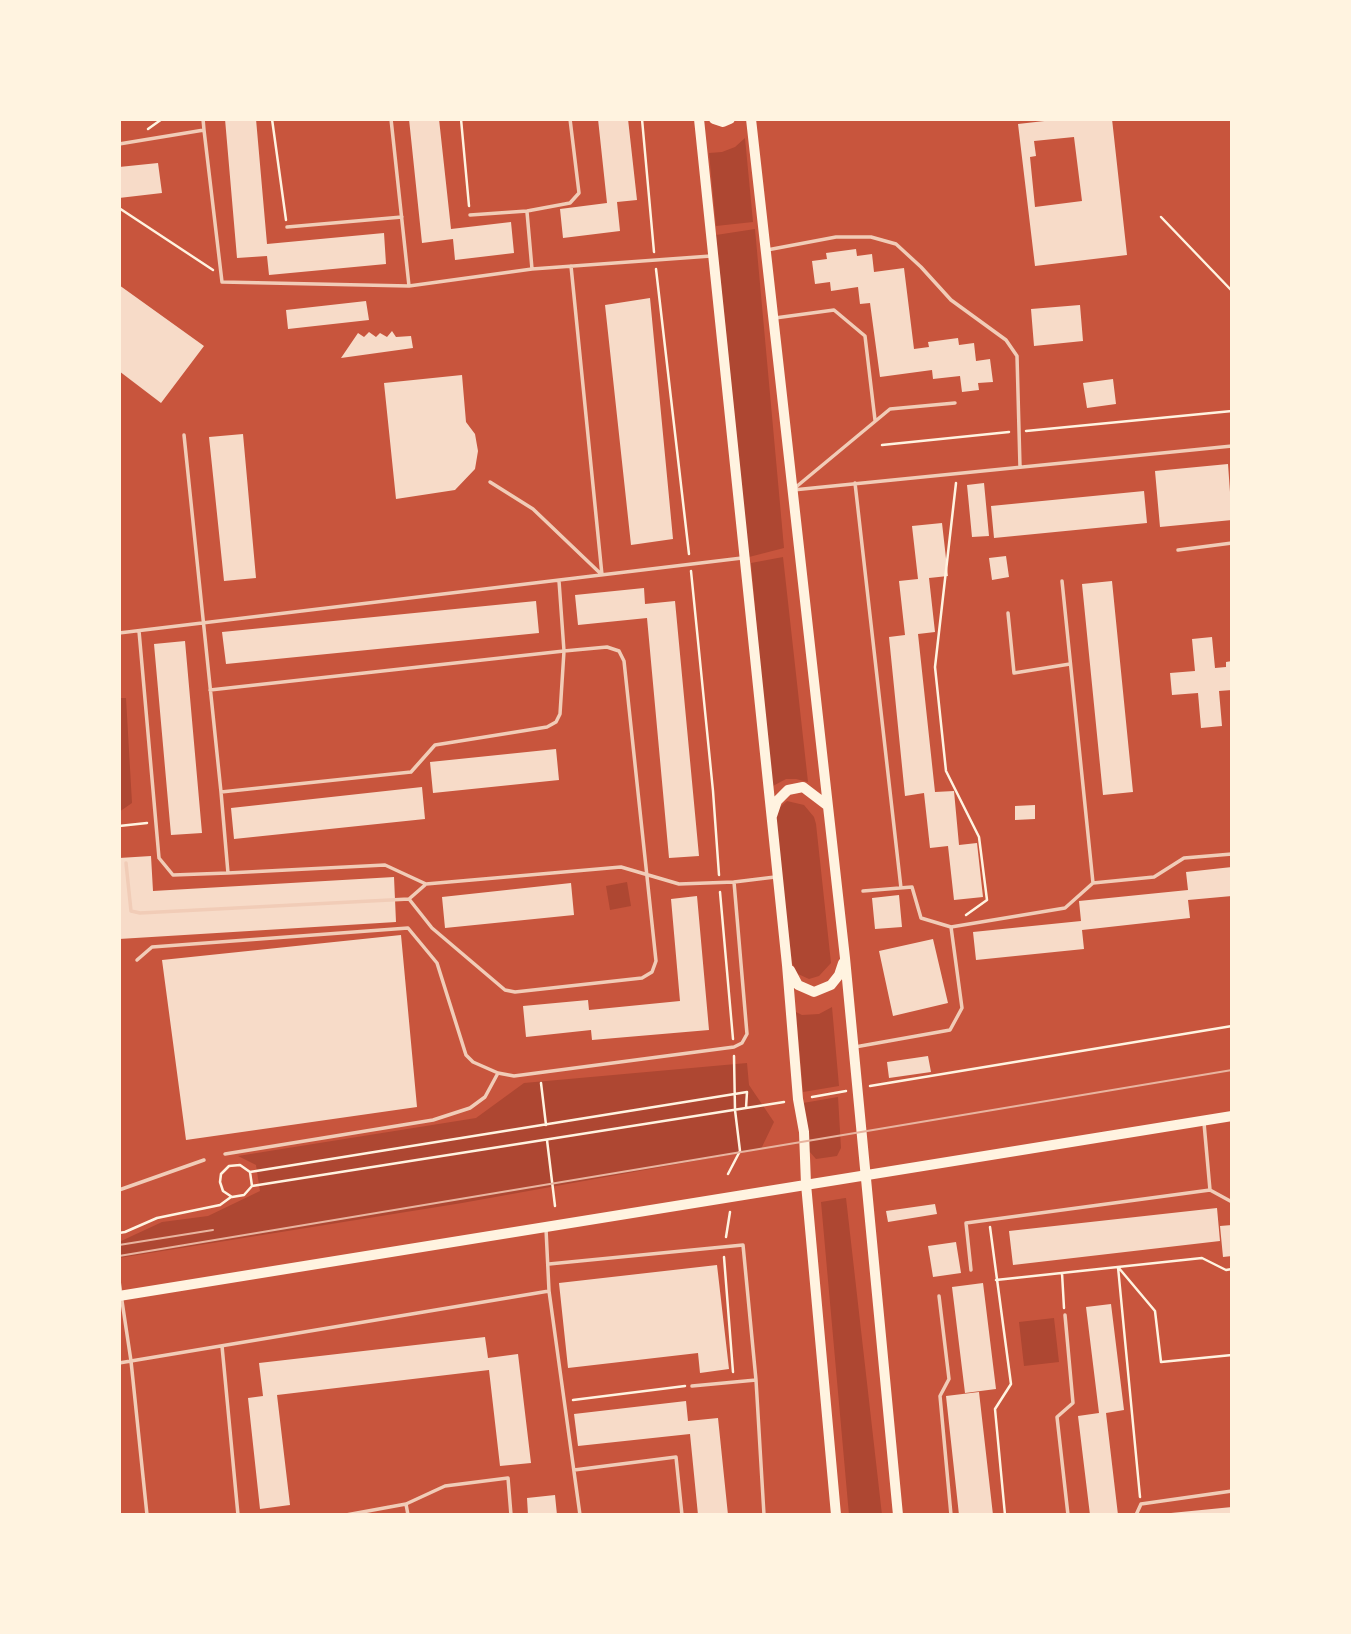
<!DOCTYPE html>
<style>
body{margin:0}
#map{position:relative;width:1351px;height:1634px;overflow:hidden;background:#c8553d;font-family:Commissioner,sans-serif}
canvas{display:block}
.frame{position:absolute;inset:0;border:121px solid #fff3e0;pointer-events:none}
</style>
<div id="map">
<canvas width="1351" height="1634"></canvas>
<div class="frame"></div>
</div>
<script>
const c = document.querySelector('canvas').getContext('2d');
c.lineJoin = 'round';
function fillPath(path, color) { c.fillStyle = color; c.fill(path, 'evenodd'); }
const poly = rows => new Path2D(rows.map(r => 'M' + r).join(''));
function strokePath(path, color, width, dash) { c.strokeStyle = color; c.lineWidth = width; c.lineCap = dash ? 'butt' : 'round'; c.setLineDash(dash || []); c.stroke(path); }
fillPath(poly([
 [745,138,753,222,716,226,709,153,722,152,735,147],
 [755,229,784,548,749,557,716,235],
 [783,557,808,782,796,779,786,779,771,787,751,563],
 [119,698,126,698,132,803,119,812],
 [787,801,804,805,814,817,816,824,831,963,819,976,809,979,798,974,792,963,775,822,780,807],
 [627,882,631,906,610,910,606,886],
 [832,1007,839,1086,803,1092,796,1012,802,1015,819,1014],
 [747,1063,749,1085,774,1122,761,1149,462,1203,119,1258,119,1242,162,1222,208,1216,260,1191,256,1165,238,1156,476,1118,524,1083],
 [838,1097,841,1148,837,1156,816,1159,809,1151,803,1103],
 [845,1198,846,1198,882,1515,849,1515,821,1202],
 [1054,1318,1059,1362,1024,1366,1019,1322]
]), '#ae4732');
fillPath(poly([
 [225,119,256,119,267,244,384,233,386,264,269,275,267,256,237,258],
 [409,119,439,119,451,229,511,222,514,253,455,260,453,239,422,243],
 [598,119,628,119,637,200,617,202,620,231,563,238,560,209,607,203],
 [1062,119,1112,119,1127,255,1035,266,1018,124],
 [1074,137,1082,201,1035,207,1030,157,1036,156,1034,141],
 [158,163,162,193,119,198,119,167],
 [856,249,857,256,872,254,874,272,904,268,914,349,929,347,928,342,958,338,959,345,974,343,976,361,990,359,993,382,978,383,979,390,962,392,960,376,933,379,932,370,880,377,870,303,860,304,858,287,831,291,830,282,815,284,812,261,827,259,826,253],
 [119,285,204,346,161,403,119,371],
 [650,298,673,539,631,545,605,305],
 [366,301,369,320,288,329,286,310],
 [1080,305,1083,341,1034,346,1031,309],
 [392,331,396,337,411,336,413,348,341,358,358,333,364,337,369,332,376,337,380,333,387,337],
 [462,375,466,422,475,434,478,451,475,469,455,490,396,499,384,383],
 [1113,379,1116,404,1087,408,1083,383],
 [243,434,256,578,224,581,209,437],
 [1228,464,1232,520,1160,527,1155,471],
 [984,483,989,536,972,537,967,485],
 [1144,491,1147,523,994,538,991,506],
 [942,523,948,576,929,578,935,632,918,634,935,792,954,791,959,845,977,843,983,897,954,900,948,846,930,848,924,793,905,796,889,637,905,635,899,581,918,579,912,526],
 [1006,556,1009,577,992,580,989,558],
 [1112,581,1133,792,1103,795,1082,584],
 [644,588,645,604,675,601,699,856,669,858,647,618,578,625,575,595],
 [536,601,539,633,226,664,222,632],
 [1212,637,1215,668,1226,667,1226,662,1232,661,1232,690,1219,691,1222,726,1201,728,1198,693,1172,695,1170,673,1195,671,1192,639],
 [185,641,202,833,171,835,154,644],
 [556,749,559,780,433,793,430,762],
 [422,787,425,819,234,839,231,808],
 [1035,805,1035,819,1015,820,1015,806],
 [151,856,153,891,394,877,396,922,119,939,119,858],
 [1232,867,1232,896,1188,900,1190,918,1082,930,1084,949,976,960,973,932,1081,921,1079,901,1188,890,1186,872],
 [571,883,574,915,445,928,442,897],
 [899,895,902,927,875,929,872,898],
 [697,896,709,1030,592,1040,591,1030,526,1037,523,1006,588,1000,589,1010,680,1001,671,899],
 [401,935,417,1107,186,1140,162,960],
 [933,939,948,1003,893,1016,879,951],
 [928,1056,931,1072,889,1078,887,1062],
 [935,1204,937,1214,888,1222,886,1211],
 [1217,1208,1220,1241,1013,1265,1009,1231],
 [1232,1225,1232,1256,1223,1257,1220,1226],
 [956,1242,961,1273,933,1277,928,1246],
 [717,1265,729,1369,700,1373,698,1353,568,1368,559,1283],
 [983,1283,996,1389,965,1393,952,1287],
 [1111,1304,1124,1410,1106,1413,1118,1515,1090,1515,1078,1416,1099,1413,1086,1307],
 [485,1337,488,1358,518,1354,531,1463,500,1466,489,1370,277,1395,290,1505,260,1509,248,1398,263,1396,259,1363],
 [979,1392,993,1515,959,1515,946,1396],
 [686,1401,688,1421,718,1418,728,1515,698,1515,690,1434,578,1446,574,1414],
 [555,1495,557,1515,528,1515,527,1498],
 [1232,1507,1232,1515,1171,1515,1171,1513]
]), '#f7dbc8');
strokePath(poly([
 [272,119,286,220],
 [461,119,469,206],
 [642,119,654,252],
 [148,129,162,119],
 [119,208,213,270],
 [1161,217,1232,291],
 [656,269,689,554],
 [1026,431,1232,411],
 [882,445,1009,432],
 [956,483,935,667,946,771,979,837,987,900,966,915],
 [691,571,713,791,719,875],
 [119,826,147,823],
 [720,892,733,1039],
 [541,1083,546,1125],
 [870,1086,1232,1026],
 [812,1097,846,1091],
 [746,1108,784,1102],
 [547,1140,555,1206],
 [250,1172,747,1092,746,1108,252,1186,244,1195,232,1197,223,1191,220,1182,221,1174,229,1166,240,1165,250,1172,252,1186],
 [728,1174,740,1151,735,1110,734,1056],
 [990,1227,1011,1384,995,1409,1005,1515],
 [119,1233,125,1232,157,1218,220,1205,231,1197],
 [726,1237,730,1212],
 [724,1257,733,1372],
 [1118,1267,1140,1497],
 [1118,1267,1155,1311,1161,1362,1232,1355],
 [1062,1273,1064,1308],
 [996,1280,1202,1258,1226,1270,1232,1269],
 [573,1400,685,1386]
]), '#fff3e0', 2.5);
strokePath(poly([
 [203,119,204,130],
 [391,119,409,286],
 [119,144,204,130,222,282,409,286,532,269,711,256],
 [527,212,532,269],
 [470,215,527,211,570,203,579,193,570,119],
 [287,227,402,217],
 [767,250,836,237,871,237,896,244,921,267,951,300,1006,340,1017,356,1020,467],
 [571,266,602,575],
 [775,318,834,310,865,336,875,420],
 [184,435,221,792],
 [490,482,533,509,601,574],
 [855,483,901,888],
 [796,487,890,409,955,403],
 [793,490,1232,446],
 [1178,550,1232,543],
 [559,581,564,651,560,714,556,722,547,727,435,745,411,772,221,792,228,873,385,865,426,884,621,867,679,884,734,882],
 [1062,581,1093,883],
 [1008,613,1014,673,1070,664],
 [139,631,159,858,173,875,228,873],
 [119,633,742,558],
 [210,690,564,651,607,647,619,651,624,661,656,961,652,972,642,978,515,992,505,990,432,928,409,899],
 [126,863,131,911,140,913,409,899,425,885],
 [863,891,912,887,921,918,951,927],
 [137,960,152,947,408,928,437,963,466,1055,473,1062,498,1073,514,1076,734,1047,742,1043,747,1034,734,882,775,877],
 [855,1047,950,1030,962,1008,951,927,1065,908,1093,883,1154,877,1184,858,1232,854],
 [1204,1123,1210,1190,1232,1202],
 [225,1154,433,1120,470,1108,485,1097,498,1073],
 [119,1190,204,1160],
 [546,1229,549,1291,580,1515],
 [549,1264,743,1245,756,1380,692,1386],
 [971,1270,966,1223,1210,1190],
 [119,1281,131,1361,147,1515],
 [939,1296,949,1379,940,1396,951,1515],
 [1065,1315,1073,1403,1057,1417,1068,1515],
 [222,1346,238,1515],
 [119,1363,549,1291],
 [756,1380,764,1515],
 [574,1470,676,1457,682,1515],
 [406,1504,445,1486,508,1478,511,1515],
 [346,1515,406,1504,408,1515],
 [1136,1515,1141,1504,1232,1491]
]), '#f1ccb7', 3.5);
strokePath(poly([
 [699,119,787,965,798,1099,804,1132,806,1184,836,1515],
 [714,119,723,122,730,119],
 [751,119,845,958,898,1515],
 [772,816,777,801,788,790,803,787,828,806],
 [790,970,798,985,814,992,831,985,839,975,843,963],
 [119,1296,1232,1116]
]), '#fff3e0', 10);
strokePath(poly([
 [119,1245,213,1230],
 [119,1256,1232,1070]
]), '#e9b49f', 2);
</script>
